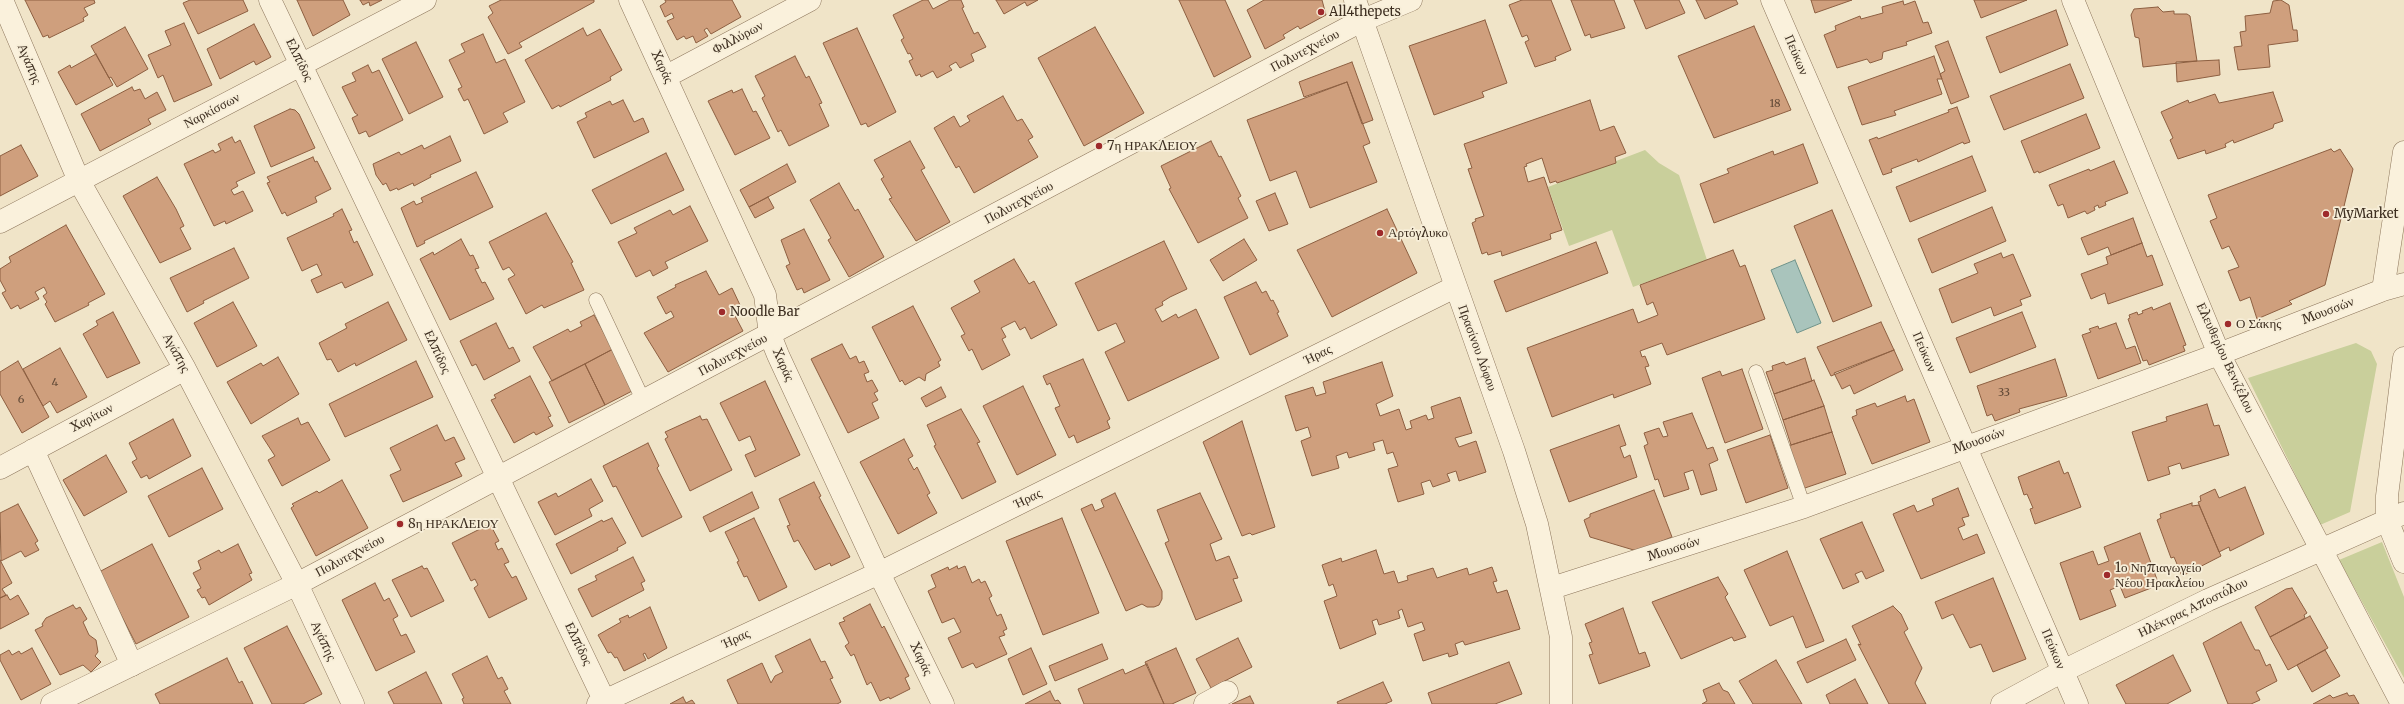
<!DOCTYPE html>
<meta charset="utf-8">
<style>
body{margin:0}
canvas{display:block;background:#f0e4c8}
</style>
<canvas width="2404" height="704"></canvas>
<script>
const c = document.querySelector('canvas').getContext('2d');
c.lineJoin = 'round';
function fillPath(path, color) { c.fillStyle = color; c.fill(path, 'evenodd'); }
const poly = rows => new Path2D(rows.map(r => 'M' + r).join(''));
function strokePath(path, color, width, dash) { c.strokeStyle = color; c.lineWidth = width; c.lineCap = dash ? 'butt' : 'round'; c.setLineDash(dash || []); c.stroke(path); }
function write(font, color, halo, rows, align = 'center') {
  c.font = font + ' Merriweather,serif'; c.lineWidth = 3.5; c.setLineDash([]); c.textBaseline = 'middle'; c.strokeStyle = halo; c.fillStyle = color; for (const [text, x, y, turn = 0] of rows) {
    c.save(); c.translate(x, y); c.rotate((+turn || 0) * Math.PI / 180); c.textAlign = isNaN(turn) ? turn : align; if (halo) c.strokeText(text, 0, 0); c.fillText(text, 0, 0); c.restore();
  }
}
fillPath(poly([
 [1645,150,1659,163,1679,175,1707,260,1633,287,1612,230,1569,246,1548,187],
 [2356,343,2371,351,2377,364,2350,512,2320,525,2248,378],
 [2382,542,2404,597,2404,678,2339,560]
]), '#c9cf9b');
const water = poly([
 [1795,260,1821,323,1797,333,1771,270,1795,260]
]);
fillPath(water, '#a9c4bc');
strokePath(water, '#6f938a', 1);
const building = poly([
 [25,0,94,0,95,3,84,8,88,15,83,18,84,21,49,38,48,35,43,37,25,0],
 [190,0,243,0,248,11,198,34,183,3,190,0],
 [297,0,343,0,350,15,313,36,297,0],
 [360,0,382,0,370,6,369,2,363,5,360,0],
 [501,0,594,0,594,2,519,43,522,47,508,54,488,17,493,13,489,6,501,0],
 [665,0,732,0,741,17,711,34,707,28,704,30,708,36,696,43,693,36,686,39,684,36,677,40,667,21,674,18,672,13,665,17,660,6,666,2,665,0],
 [923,0,928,0,933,9,950,0,961,0,964,7,962,8,974,34,978,32,986,47,971,54,974,61,960,68,956,62,949,66,952,70,937,78,933,71,921,77,920,74,916,76,909,61,913,59,910,53,908,54,901,40,904,38,893,15,923,0],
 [996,0,1038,0,1027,6,1025,2,1004,14,996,0],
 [1179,0,1225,0,1251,57,1214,77,1179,0],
 [1264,0,1322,0,1326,15,1300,29,1298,26,1283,35,1285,38,1265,49,1247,10,1264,0],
 [1522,0,1551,0,1571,50,1555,57,1556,60,1535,67,1525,42,1529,40,1527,35,1522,37,1509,5,1522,0],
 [1571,0,1614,0,1625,28,1591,38,1590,34,1585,36,1571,0],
 [1634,0,1679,0,1685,13,1646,29,1634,0],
 [1696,0,1736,0,1738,4,1705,19,1696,0],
 [1811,0,1852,0,1815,13,1811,0],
 [1974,0,2027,0,1981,18,1974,0],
 [2281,0,2289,5,2293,30,2297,30,2298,41,2268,45,2270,67,2238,70,2234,47,2242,46,2240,32,2246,31,2245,16,2270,13,2273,1,2281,0],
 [1903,1,1904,5,1915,1,1923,23,1928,22,1932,33,1906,42,1907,45,1883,52,1882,59,1870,63,1867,59,1837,68,1824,35,1836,30,1835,26,1860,16,1861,19,1883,13,1882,7,1903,1],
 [2158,7,2163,12,2174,11,2174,14,2187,14,2190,16,2197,61,2143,67,2139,38,2135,37,2131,15,2134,9,2158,7],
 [2056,10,2068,45,2000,73,1986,37,2056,10],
 [1485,20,1507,83,1482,92,1484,97,1434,115,1409,46,1485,20],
 [184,23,212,85,174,102,163,75,158,78,148,55,171,45,165,31,184,23],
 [254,24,271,57,256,65,254,61,220,79,207,49,254,24],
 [1754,26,1791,110,1714,138,1678,56,1754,26],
 [125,27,148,69,117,87,111,77,109,78,91,46,125,27],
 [1095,27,1144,113,1084,146,1038,58,1095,27],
 [583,28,587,36,600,29,622,70,610,77,611,80,560,107,559,105,552,109,525,60,583,28],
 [857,28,896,112,868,127,866,123,861,125,823,43,857,28],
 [483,34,496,63,505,59,525,102,503,113,508,122,484,134,468,99,464,101,458,89,462,87,449,60,465,52,461,44,483,34],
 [1948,41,1969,97,1951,104,1940,74,1945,71,1935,46,1948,41],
 [416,42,443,97,409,114,382,59,416,42],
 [96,54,113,85,76,105,58,72,70,65,71,68,96,54],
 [795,56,806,78,809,76,822,103,819,104,829,126,789,146,781,130,778,132,762,98,765,96,755,76,795,56],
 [1934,56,1942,79,1937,79,1942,94,1894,111,1896,115,1862,125,1848,87,1934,56],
 [2219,60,2220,75,2177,82,2176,62,2219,60],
 [1352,62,1373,120,1362,124,1347,82,1304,97,1299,82,1352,62],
 [2070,64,2084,98,2004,130,1990,96,2070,64],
 [368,65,372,73,379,70,403,120,369,137,366,131,359,134,352,118,358,115,355,113,342,87,356,81,352,73,368,65],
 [1347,82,1370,143,1363,146,1377,182,1310,208,1296,171,1270,181,1247,120,1347,82],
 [132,87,134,91,140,89,145,99,157,92,166,110,148,119,151,124,100,151,81,114,132,87],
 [742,89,753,112,756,111,770,138,735,155,708,101,732,90,733,93,742,89],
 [2273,92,2283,121,2274,124,2273,128,2234,143,2233,140,2225,144,2226,147,2206,154,2205,150,2178,159,2170,140,2173,138,2161,112,2188,100,2189,103,2215,94,2219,103,2273,92],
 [1003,96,1017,121,1022,119,1033,137,1028,140,1038,157,974,193,959,166,956,168,934,128,954,116,960,127,970,121,967,116,1003,96],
 [623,100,634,122,643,118,649,132,594,158,577,122,587,117,585,113,610,101,612,105,623,100],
 [1590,100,1600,131,1614,126,1626,153,1615,157,1616,163,1557,183,1556,181,1550,183,1542,158,1526,164,1527,166,1524,167,1528,182,1544,177,1562,230,1550,234,1551,239,1502,256,1501,251,1488,255,1487,252,1482,254,1472,223,1476,221,1475,219,1484,216,1468,169,1472,168,1464,144,1590,100],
 [1957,107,1970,142,1964,144,1963,142,1918,162,1917,159,1891,169,1892,172,1883,175,1869,140,1877,137,1878,139,1949,112,1948,110,1957,107],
 [290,109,295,110,299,114,315,148,271,167,254,126,290,109],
 [2086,114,2100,148,2039,173,2038,171,2034,173,2021,141,2086,114],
 [450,136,461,161,430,175,431,177,414,186,413,183,398,190,397,188,390,191,386,183,383,185,376,175,373,164,399,152,401,155,422,145,424,149,450,136],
 [232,137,235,143,240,140,255,173,236,182,238,186,231,190,234,195,243,191,253,211,226,224,225,221,214,226,184,164,213,150,215,153,221,150,218,144,232,137],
 [910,141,925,168,921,170,950,222,916,241,889,199,892,198,881,179,884,177,874,160,910,141],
 [1211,141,1219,157,1221,156,1241,196,1238,198,1248,218,1198,243,1169,189,1171,188,1161,166,1211,141],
 [1803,144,1818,183,1714,223,1700,184,1729,173,1727,169,1773,151,1774,155,1803,144],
 [21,145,38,176,0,196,0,156,21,145],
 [2331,149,2334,152,2340,149,2353,169,2325,285,2289,301,2292,304,2257,319,2250,297,2240,301,2228,271,2239,267,2229,246,2222,249,2210,221,2217,218,2208,195,2331,149],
 [666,153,684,190,611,224,592,190,666,153],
 [1972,156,1986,191,1910,222,1896,187,1972,156],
 [313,157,315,162,317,161,331,189,315,197,317,202,287,216,285,212,282,214,267,183,270,182,267,177,313,157],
 [2114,161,2128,193,2105,202,2106,205,2099,208,2098,205,2094,207,2095,210,2087,214,2085,211,2068,218,2063,204,2058,206,2049,185,2089,169,2090,171,2114,161],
 [787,164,796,182,749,207,740,190,787,164],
 [476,172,493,207,424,241,425,243,417,247,401,208,414,201,416,205,423,202,421,198,476,172],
 [157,177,176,209,184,226,180,228,191,249,160,263,123,196,157,177],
 [839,183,855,211,858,209,884,257,849,277,828,240,831,238,810,200,839,183],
 [1275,193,1288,224,1269,231,1256,201,1275,193],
 [768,197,774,208,755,218,749,207,768,197],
 [690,206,708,241,665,262,668,268,653,276,650,270,636,277,618,242,637,233,634,228,670,210,673,215,690,206],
 [1992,207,2006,241,1932,273,1918,239,1992,207],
 [342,209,352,230,349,231,354,243,357,241,373,275,345,288,342,282,317,293,311,280,322,275,317,264,302,271,287,238,334,216,333,214,342,209],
 [1387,209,1417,273,1332,317,1297,250,1387,209],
 [1832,210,1872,306,1833,322,1794,226,1832,210],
 [546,213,573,262,571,263,584,290,544,308,542,305,526,314,508,279,515,275,509,267,503,270,489,242,546,213],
 [2133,218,2142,243,2111,255,2108,247,2088,255,2081,238,2133,218],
 [66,225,105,294,88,303,89,305,55,322,45,304,47,302,43,296,47,293,44,287,35,292,39,299,20,309,18,305,11,309,2,293,6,291,0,280,0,269,11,262,9,257,66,225],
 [804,229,830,280,804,293,802,288,797,290,786,266,790,264,781,240,804,229],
 [461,239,470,256,473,255,479,268,475,269,482,283,485,282,494,299,450,320,420,259,433,252,434,255,461,239],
 [1244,239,1257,260,1223,281,1210,260,1244,239],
 [1164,241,1187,289,1170,297,1162,302,1163,305,1155,309,1162,322,1176,314,1178,318,1196,309,1219,358,1128,401,1105,352,1125,342,1116,323,1098,331,1075,283,1164,241],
 [1596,242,1608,273,1506,312,1494,281,1596,242],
 [2142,243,2147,257,2152,255,2163,285,2108,304,2105,293,2091,299,2081,274,2108,264,2106,257,2142,243],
 [234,248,249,278,203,301,204,303,187,312,170,278,234,248],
 [1733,250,1740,267,1745,265,1765,319,1667,355,1662,343,1640,351,1642,357,1645,356,1649,366,1645,367,1651,384,1614,398,1613,394,1552,417,1527,348,1633,309,1638,323,1658,315,1653,302,1647,305,1640,285,1733,250],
 [2001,253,2003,258,2013,254,2031,296,2020,300,2022,305,1994,316,1991,307,1952,323,1939,289,1978,273,1974,264,2001,253],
 [1014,259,1029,284,1034,281,1057,325,1031,339,1025,327,1020,330,1015,321,1001,328,1006,337,1002,339,1010,355,982,370,972,349,969,351,961,336,965,334,951,308,980,292,974,281,1014,259],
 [706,271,719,295,732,288,740,305,732,310,743,331,668,372,644,333,674,317,671,311,666,314,657,297,676,287,675,285,706,271],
 [1256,282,1262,293,1266,291,1271,301,1273,300,1279,312,1277,313,1288,336,1250,355,1224,297,1256,282],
 [233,302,257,346,217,367,194,323,233,302],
 [388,302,407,340,356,366,355,363,338,372,331,359,327,360,319,343,347,328,345,324,388,302],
 [2170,303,2186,345,2183,346,2185,351,2149,365,2147,360,2143,361,2128,319,2130,318,2129,315,2137,312,2138,315,2143,313,2142,311,2152,307,2153,310,2170,303],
 [913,306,941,360,938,362,940,366,926,374,925,381,919,377,905,385,902,380,900,382,872,327,913,306],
 [113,312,140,363,107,378,83,334,98,325,96,321,113,312],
 [2022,312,2036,347,1970,373,1956,338,2022,312],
 [594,315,613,349,552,381,533,347,568,329,570,332,582,326,580,322,594,315],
 [1881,322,1894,350,1831,376,1817,347,1881,322],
 [496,323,509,349,513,347,520,361,484,380,476,364,472,366,460,341,496,323],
 [2116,323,2126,349,2135,346,2141,363,2098,379,2082,335,2091,332,2089,329,2098,326,2099,329,2116,323],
 [842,344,850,359,856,356,859,363,864,361,869,372,864,374,867,382,872,380,878,391,874,393,878,400,872,403,879,418,848,433,811,359,842,344],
 [60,348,87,397,57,413,50,401,43,406,23,369,60,348],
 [613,349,634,390,605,405,585,364,613,349],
 [1894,350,1903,370,1854,394,1850,385,1842,389,1834,373,1894,350],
 [278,357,299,394,251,424,227,382,261,363,263,366,278,357],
 [1805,358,1812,381,1774,394,1766,372,1773,370,1772,366,1784,362,1786,365,1805,358],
 [1083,359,1110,419,1107,421,1110,428,1077,443,1074,435,1069,438,1055,408,1060,406,1050,383,1047,385,1043,376,1083,359],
 [2055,359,2067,396,2019,409,2020,412,1995,421,1992,414,1987,416,1977,386,2055,359],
 [18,361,49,417,22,433,0,394,0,372,18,361],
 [416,361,433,397,345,437,329,404,416,361],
 [1382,362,1393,396,1376,404,1380,416,1399,409,1406,430,1412,428,1410,421,1426,415,1428,420,1434,418,1431,407,1460,397,1472,433,1455,438,1459,447,1476,441,1486,472,1459,481,1456,471,1447,474,1450,481,1433,487,1430,480,1421,483,1424,494,1398,502,1388,469,1398,466,1393,452,1387,454,1383,440,1373,443,1375,450,1349,458,1347,452,1336,456,1339,468,1312,476,1301,441,1311,437,1308,427,1296,431,1285,396,1313,387,1316,396,1326,393,1323,382,1382,362],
 [585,364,605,405,569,423,549,382,585,364],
 [1742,369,1763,429,1725,443,1702,378,1720,371,1722,376,1742,369],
 [530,376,551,416,548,417,553,426,536,435,534,432,514,443,491,400,496,398,494,395,530,376],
 [1814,380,1824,406,1783,420,1774,394,1814,380],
 [765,381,800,455,755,477,745,455,756,450,750,436,739,441,720,403,765,381],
 [1023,386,1056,455,1017,475,983,406,1023,386],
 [941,387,946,397,926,407,921,398,941,387],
 [1905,396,1907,402,1914,399,1930,442,1872,464,1852,417,1857,415,1856,410,1875,403,1877,407,1905,396],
 [2207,404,2214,426,2219,425,2229,455,2182,469,2180,463,2168,467,2170,474,2148,481,2132,432,2167,421,2166,417,2207,404],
 [1824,406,1832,432,1791,445,1783,420,1824,406],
 [961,409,980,442,977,443,996,482,962,499,934,446,936,445,927,425,961,409],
 [1692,413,1707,449,1713,447,1718,460,1709,464,1717,490,1701,495,1693,470,1684,473,1689,489,1664,497,1658,479,1655,480,1644,446,1648,444,1644,433,1659,428,1663,437,1668,436,1663,422,1692,413],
 [700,416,702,420,707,419,732,470,690,491,665,439,668,437,665,432,700,416],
 [298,418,301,425,308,422,330,460,282,486,268,460,275,456,262,436,298,418],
 [173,419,191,456,149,479,147,475,141,478,132,462,137,459,129,443,173,419],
 [1242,421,1275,527,1252,535,1250,533,1242,536,1203,442,1242,421],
 [437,425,445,441,454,437,465,459,455,463,462,476,403,502,390,475,401,470,390,448,437,425],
 [1619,425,1626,445,1620,447,1624,458,1630,455,1637,477,1569,502,1550,450,1619,425],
 [1832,432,1846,474,1802,489,1788,446,1832,432],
 [1770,435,1788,488,1746,503,1727,450,1770,435],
 [904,439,913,456,908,459,914,470,917,467,930,493,927,495,937,513,898,534,860,462,904,439],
 [648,443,659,466,657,468,682,517,642,537,616,486,613,487,603,466,648,443],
 [106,455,127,492,84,516,63,480,106,455],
 [2059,461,2064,474,2068,472,2081,507,2035,524,2030,509,2033,508,2027,494,2024,495,2018,477,2059,461],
 [202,468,223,509,169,537,148,496,202,468],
 [591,479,603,501,589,509,592,516,555,535,538,502,556,493,558,497,591,479],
 [342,480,368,528,316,556,291,508,294,506,292,504,317,491,319,493,342,480],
 [814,482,821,496,819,497,850,557,831,566,830,563,815,570,798,540,794,542,787,526,790,525,779,499,814,482],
 [2245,487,2264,534,2230,551,2229,547,2219,552,2198,502,2201,501,2200,496,2215,489,2219,498,2245,487],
 [1958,488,1969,516,1962,518,1965,525,1958,528,1963,540,1977,534,1985,553,1921,579,1893,514,1914,505,1917,512,1934,505,1932,499,1958,488],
 [1654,490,1672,537,1637,551,1590,537,1584,520,1590,517,1590,514,1654,490],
 [752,492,759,508,710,532,703,517,752,492],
 [1115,493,1162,591,1162,599,1159,605,1154,607,1147,607,1142,604,1126,611,1081,509,1092,504,1095,511,1104,507,1101,500,1115,493],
 [1200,493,1222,539,1210,544,1216,561,1229,556,1238,578,1233,579,1242,601,1196,620,1165,543,1169,541,1157,510,1200,493],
 [2192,503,2192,506,2199,505,2221,556,2182,576,2174,557,2171,558,2157,520,2161,518,2160,514,2192,503],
 [18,504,38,541,35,543,39,550,25,557,21,551,1,561,0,513,18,504],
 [612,518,626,543,617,548,618,550,571,574,556,544,602,520,603,522,612,518],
 [754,518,787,587,759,601,747,576,744,577,737,562,739,561,725,532,754,518],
 [1062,518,1099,613,1043,635,1006,541,1062,518],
 [1862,522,1884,571,1866,579,1862,571,1855,574,1859,582,1843,589,1820,539,1862,522],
 [490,524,499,541,495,543,498,550,502,548,509,562,504,564,512,578,516,576,527,599,489,618,474,588,478,585,475,579,471,581,452,543,490,524],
 [2140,533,2159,585,2125,598,2120,586,2110,590,2116,606,2080,620,2060,563,2093,551,2098,565,2109,561,2104,547,2140,533],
 [152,544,189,617,136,644,99,572,152,544],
 [238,544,252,573,249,574,252,580,209,605,205,597,202,598,197,590,201,588,193,573,201,569,198,561,219,550,221,553,238,544],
 [1376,550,1384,574,1394,571,1398,583,1408,580,1407,576,1433,568,1437,578,1467,568,1469,575,1492,567,1497,581,1493,582,1497,593,1507,590,1520,629,1465,645,1463,641,1455,644,1458,654,1449,657,1448,653,1423,661,1414,634,1425,630,1422,622,1408,627,1402,609,1398,611,1400,618,1379,625,1377,619,1372,621,1376,634,1340,649,1324,601,1337,596,1333,584,1329,586,1322,565,1341,558,1342,562,1376,550],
 [1787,551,1824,641,1806,648,1793,616,1770,626,1744,570,1787,551],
 [633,557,645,581,641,583,644,590,592,617,578,589,597,580,595,576,633,557],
 [0,560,12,583,2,589,6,595,0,598,0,560],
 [422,566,424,569,427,568,444,601,411,617,392,580,422,566],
 [957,566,958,569,965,566,972,583,979,579,981,583,985,581,992,596,989,598,997,616,1001,614,1007,629,1003,631,1005,635,999,637,1007,654,976,668,973,663,962,668,948,638,961,632,954,618,942,623,928,591,936,587,931,575,948,567,949,570,957,566],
 [1718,577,1728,594,1725,597,1746,637,1734,641,1732,637,1681,659,1652,602,1718,577],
 [1993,578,2026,659,1993,672,1981,644,1970,648,1953,614,1942,619,1935,602,1993,578],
 [375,583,384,601,389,598,398,616,393,619,401,636,406,634,415,652,376,671,342,600,375,583],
 [2292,588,2307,613,2304,615,2305,618,2270,637,2255,607,2286,589,2292,588],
 [7,595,10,600,18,595,29,614,0,629,0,598,7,595],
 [870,604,882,628,884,626,909,676,905,678,910,689,890,699,889,697,880,701,871,682,867,685,854,654,851,656,845,646,849,643,839,623,845,621,843,618,870,604],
 [73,605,76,609,80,607,87,619,83,622,89,635,96,640,98,652,95,656,101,662,91,672,83,665,60,675,35,630,43,626,42,624,46,618,73,605],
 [1893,606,1901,614,1908,629,1904,632,1922,668,1915,683,1926,704,1889,704,1858,644,1861,645,1852,626,1893,606],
 [650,607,667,648,648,659,645,653,643,654,646,660,624,671,617,657,615,658,611,652,608,653,598,635,621,622,619,619,628,615,629,618,650,607],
 [1623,608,1639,654,1645,652,1650,666,1599,684,1589,655,1593,654,1589,643,1592,642,1585,624,1623,608],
 [2310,616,2328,648,2288,670,2270,637,2310,616],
 [2241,622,2255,650,2259,650,2266,666,2270,664,2277,681,2256,692,2260,700,2251,704,2228,704,2203,643,2241,622],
 [287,626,322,694,303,704,272,704,244,648,287,626],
 [1238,638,1252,667,1211,688,1196,659,1238,638],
 [810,639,821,662,825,661,833,678,830,679,841,702,837,704,738,704,727,680,762,663,771,683,775,676,783,672,775,656,810,639],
 [1846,639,1856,660,1807,683,1797,662,1846,639],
 [1102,644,1108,659,1055,681,1049,666,1102,644],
 [32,648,51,684,21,700,0,660,0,655,9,650,12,655,19,651,21,654,32,648],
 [1031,648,1047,684,1023,695,1008,659,1031,648],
 [1176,648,1196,693,1172,704,1164,704,1145,662,1176,648],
 [2325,650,2340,676,2312,692,2297,665,2325,650],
 [2173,655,2191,691,2167,704,2126,704,2116,685,2173,655],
 [487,656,498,679,502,677,508,689,504,691,511,704,464,704,462,699,464,698,452,674,487,656],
 [227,658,239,683,242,681,253,704,160,704,155,694,227,658],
 [1776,660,1802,704,1753,704,1739,681,1776,660],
 [1509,662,1522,694,1495,704,1432,704,1428,693,1509,662],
 [1147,664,1164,704,1084,704,1078,689,1123,669,1125,674,1147,664],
 [426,672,442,704,394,704,388,692,426,672],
 [1855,679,1868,704,1830,704,1826,695,1855,679],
 [1383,682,1392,701,1385,704,1338,704,1337,702,1383,682],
 [1719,683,1723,690,1728,692,1735,704,1702,704,1707,701,1703,690,1719,683],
 [1050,691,1055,701,1058,700,1061,704,1025,704,1050,691],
 [2347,693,2349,696,2354,695,2359,704,2313,704,2330,695,2333,698,2347,693],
 [1250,696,1254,704,1232,704,1250,696],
 [683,697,686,703,692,700,695,704,670,704,683,697]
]);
fillPath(building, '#cf9f7d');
strokePath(building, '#8d5f41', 1);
const service = poly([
 [596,300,644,402],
 [1756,372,1804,507]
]);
const minor = poly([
 [2,0,79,181,185,369,297,584,353,704],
 [270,0,606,704],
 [630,0,765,295,770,335,778,355,879,573,943,704],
 [2073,0,2219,354,2402,704],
 [667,76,810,0],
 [0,222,425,0],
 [2383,290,2404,152],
 [2404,358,2387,496,2387,520,2404,562],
 [33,450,132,665],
 [0,468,185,369],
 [1552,588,1804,507,2219,354,2383,290,2404,284],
 [598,704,879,573,1455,287],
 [1205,704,1227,692],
 [2002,704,2063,671,2208,600,2404,513]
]);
const tertiary = poly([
 [1355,0,1514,451,1537,524,1561,637,1561,704],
 [1772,0,2077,704],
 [52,704,297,584,1361,21,1411,0]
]);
strokePath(service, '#8d765c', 15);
strokePath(minor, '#8d765c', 23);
strokePath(tertiary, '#8d765c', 23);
strokePath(service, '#faf1dc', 14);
strokePath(minor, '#faf1dc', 22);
strokePath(tertiary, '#faf1dc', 22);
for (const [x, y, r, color] of [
 [1321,12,4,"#9e2a2b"],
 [1099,146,4,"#9e2a2b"],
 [2326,214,4,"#9e2a2b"],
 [1380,233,4,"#9e2a2b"],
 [722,312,4,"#9e2a2b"],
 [2228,324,4,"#9e2a2b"],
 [400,524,4,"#9e2a2b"],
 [2107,575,4,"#9e2a2b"]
]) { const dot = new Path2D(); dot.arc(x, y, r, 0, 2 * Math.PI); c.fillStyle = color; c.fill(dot); strokePath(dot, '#f7eed8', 1.5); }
write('11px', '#624a37', null, [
 ["18",1775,104],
 ["4",55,383],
 ["33",2004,393],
 ["6",21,400]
]);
write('13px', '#3d2e20', '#f7eed8', [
 ["All4thepets",1329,12],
 ["7η ΗΡΑΚΛΕΙΟΥ",1107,146],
 ["MyMarket",2334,214],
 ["Αρτόγλυκο",1388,233],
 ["Noodle Bar",730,312],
 ["Ο Σάκης",2236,324],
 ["8η ΗΡΑΚΛΕΙΟΥ",408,524],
 ["1ο Νηπιαγωγείο",2115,568],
 ["Νέου Ηρακλείου",2115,583]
], 'left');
write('13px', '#3d2e20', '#f7eed8', [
 ["Φιλλύρων",738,38,-28],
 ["Πολυτεχνείου",1305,51,-28],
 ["Πεύκων",1796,55,67],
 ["Ελπίδος",299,60,64],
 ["Αγάπης",29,64,67],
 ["Χαράς",662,67,65],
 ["Ναρκίσσων",212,111,-28],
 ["Πολυτεχνείου",1019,203,-28],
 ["Μουσσών",2328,311,-21],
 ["Πρασίνου Λόφου",1477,348,70],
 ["Ελπίδος",437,352,65],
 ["Πεύκων",1924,352,67],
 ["Αγάπης",176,353,61],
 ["Πολυτεχνείου",733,355,-28],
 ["Ήρας",1318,355,-26],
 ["Ελευθερίου Βενιζέλου",2225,358,65],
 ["Χαράς",783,365,66],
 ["Χαρίτων",92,418,-28],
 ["Μουσσών",1979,441,-20],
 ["Ήρας",1028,499,-26],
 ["Μουσσών",1674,549,-18],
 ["Πολυτεχνείου",350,556,-28],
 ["Ηλέκτρας Αποστόλου",2193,608,-26],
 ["Ήρας",736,639,-25],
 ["Αγάπης",323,641,65],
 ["Ελπίδος",578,644,64],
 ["Πεύκων",2053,649,67],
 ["Χαράς",921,659,64]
]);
</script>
